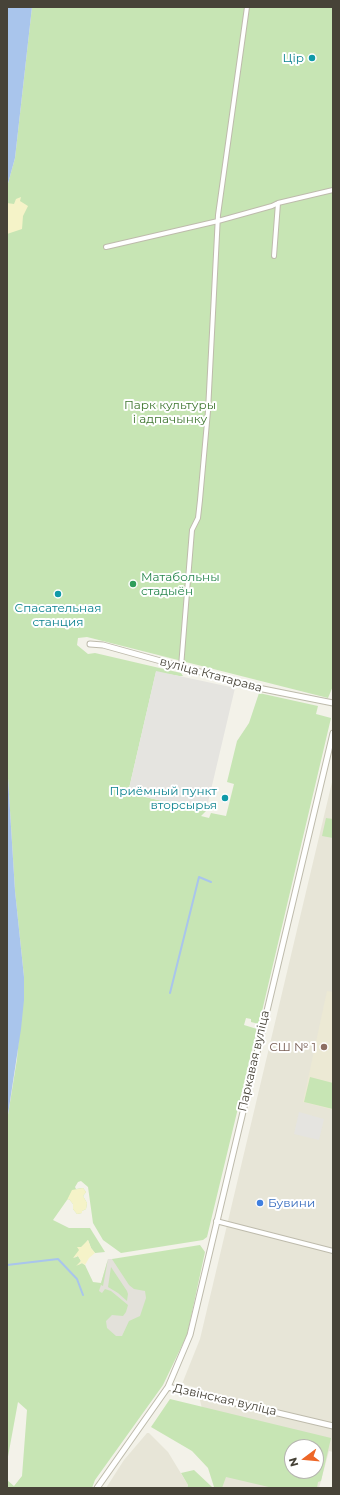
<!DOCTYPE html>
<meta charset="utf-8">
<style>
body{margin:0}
#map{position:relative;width:340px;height:1495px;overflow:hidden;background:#f3f2e9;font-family:Montserrat,sans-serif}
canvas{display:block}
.frame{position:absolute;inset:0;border:8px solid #474338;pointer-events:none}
.north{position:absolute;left:284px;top:1439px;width:40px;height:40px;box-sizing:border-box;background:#fff;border:1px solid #b5b4af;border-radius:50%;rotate:254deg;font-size:11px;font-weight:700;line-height:16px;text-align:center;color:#474338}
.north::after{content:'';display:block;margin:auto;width:14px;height:18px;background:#ed6627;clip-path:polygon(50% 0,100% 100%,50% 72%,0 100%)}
</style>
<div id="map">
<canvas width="340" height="1495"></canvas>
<div class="frame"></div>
<div class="north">N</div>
</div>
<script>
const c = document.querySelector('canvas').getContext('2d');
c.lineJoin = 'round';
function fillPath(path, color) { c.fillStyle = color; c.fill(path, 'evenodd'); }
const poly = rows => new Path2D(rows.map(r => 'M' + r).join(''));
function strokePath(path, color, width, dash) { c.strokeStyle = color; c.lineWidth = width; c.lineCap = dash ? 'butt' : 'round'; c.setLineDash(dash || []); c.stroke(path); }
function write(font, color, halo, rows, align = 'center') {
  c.font = font + ' Montserrat,sans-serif'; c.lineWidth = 4; c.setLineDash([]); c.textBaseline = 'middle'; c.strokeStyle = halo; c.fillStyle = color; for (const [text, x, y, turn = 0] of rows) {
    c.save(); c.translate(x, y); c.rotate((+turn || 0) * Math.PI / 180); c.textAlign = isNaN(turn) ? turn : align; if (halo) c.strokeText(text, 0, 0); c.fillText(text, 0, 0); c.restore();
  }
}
fillPath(poly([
 [333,778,333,1452,329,1451,319,1488,220,1488,216,1466,197,1388,182,1384,200,1339],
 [292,1447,316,1447,316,1471,292,1471],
 [147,1433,149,1433,168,1452,188,1485,186,1488,106,1488,124,1460]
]), '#e7e5d7');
fillPath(poly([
 [108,1259,139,1259,150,1308,121,1363,84,1342]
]), '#e3e1da');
fillPath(poly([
 [327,991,333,992,333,1110,303,1102]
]), '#ece9d4');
fillPath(poly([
 [32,7,333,7,333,686,328,698,87,637,78,638,77,645,88,654,95,653,181,673,183,676,179,676,156,672,128,793,206,811,201,816,209,818,211,813,226,816,234,784,227,782,237,741,249,723,259,693,318,706,316,714,331,718,259,1024,251,1022,251,1019,246,1018,244,1025,257,1029,207,1237,203,1240,121,1253,103,1240,93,1223,88,1187,81,1181,78,1182,75,1187,76,1189,83,1188,86,1192,83,1196,87,1203,86,1209,82,1211,82,1213,77,1214,73,1209,73,1204,69,1199,67,1200,53,1220,69,1228,90,1228,105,1252,95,1253,91,1248,88,1240,74,1258,78,1256,81,1261,78,1265,82,1263,85,1265,93,1282,101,1283,108,1259,103,1286,101,1285,99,1291,102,1293,105,1289,111,1291,128,1305,126,1312,123,1316,112,1315,106,1321,107,1328,116,1336,122,1336,129,1321,140,1316,146,1298,145,1291,134,1289,129,1285,112,1259,200,1245,205,1252,187,1335,163,1385,95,1480,92,1488,7,1488,7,1480,14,1486,22,1476,27,1410,18,1402,7,1462,7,1121,17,1059,24,977,15,891,7,762,7,187,15,158],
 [326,818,333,819,333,838,322,836],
 [310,1077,333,1083,333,1109,304,1102],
 [111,1267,127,1291,128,1294,127,1301,118,1293,108,1287],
 [170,1399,331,1438,321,1481,318,1482,317,1488,273,1488,226,1477,222,1488,214,1487,208,1468,192,1451,151,1427],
 [292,1447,316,1447,316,1471,292,1471],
 [194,1470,211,1486,213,1488,187,1488,188,1485,181,1473]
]), '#c7e5b4');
fillPath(poly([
 [21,197,20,201,28,206,23,216,22,229,7,234,7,203,14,204,16,199],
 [83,1188,86,1192,83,1196,87,1203,86,1209,82,1211,82,1213,77,1214,73,1209,73,1204,69,1199,67,1200,72,1190],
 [88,1240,91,1248,95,1253,89,1258,85,1265,82,1263,76,1266,81,1261,78,1256,73,1258,79,1250,77,1247,81,1247]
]), '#f5f3c8');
fillPath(poly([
 [156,671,235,688,206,811,128,793],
 [299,1112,324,1119,319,1140,294,1134]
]), '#e5e4e0');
fillPath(poly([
 [7,7,32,7,15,158,7,187],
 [7,762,15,891,24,977,24,1000,21,1029,7,1121]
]), '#a9c5ec');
strokePath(poly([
 [170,993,199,877,211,882],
 [7,1265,58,1259,77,1279,83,1295]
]), '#a9c5ec', 2);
const pedestrian = poly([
 [106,247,218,221,272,206,278,203,333,190],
 [274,256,278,203],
 [181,667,192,530,198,518,200,500,208,411,218,215,247,7],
 [216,1221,333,1251]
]);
const minor = poly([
 [90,644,103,645,258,688,333,703],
 [168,1387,333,1426],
 [97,1488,168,1387,190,1335,333,733]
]);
strokePath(pedestrian, '#bebbac', 6);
strokePath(minor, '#bebbac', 7);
strokePath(pedestrian, '#fff', 4);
strokePath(minor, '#fff', 5);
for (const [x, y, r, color] of [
 [312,58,4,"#0f9aa8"],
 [133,584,4,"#2e9e5b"],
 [58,594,4,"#0f9aa8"],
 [225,798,4,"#0f9aa8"],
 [324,1047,4,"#8d6e63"],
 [260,1203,4,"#3f7fe0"]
]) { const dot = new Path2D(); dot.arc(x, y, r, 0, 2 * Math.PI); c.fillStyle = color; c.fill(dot); strokePath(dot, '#fff', 1.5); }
write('12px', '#0d838f', '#fff', [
 ["Цір",304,58],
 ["Спасательная",58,608,"center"],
 ["станция",58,622,"center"],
 ["Приёмный пункт",217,791],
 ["вторсырья",217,805]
], 'right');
write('12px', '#3d752e', '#fff', [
 ["Парк культуры",170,405],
 ["і адпачынку",170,419]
]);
write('12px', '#27864d', '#fff', [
 ["Матабольны",141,577],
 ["стадыён",141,591]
], 'left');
write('12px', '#474338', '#fff', [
 ["вуліца Ктатарава",211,675,15],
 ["Паркавая вуліца",254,1061,-77],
 ["Дзвінская вуліца",225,1400,13]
]);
write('12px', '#785e54', '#fff', [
 ["СШ № 1",316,1047]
], 'right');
write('12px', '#366cbe', '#fff', [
 ["Бувини",268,1203]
], 'left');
</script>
